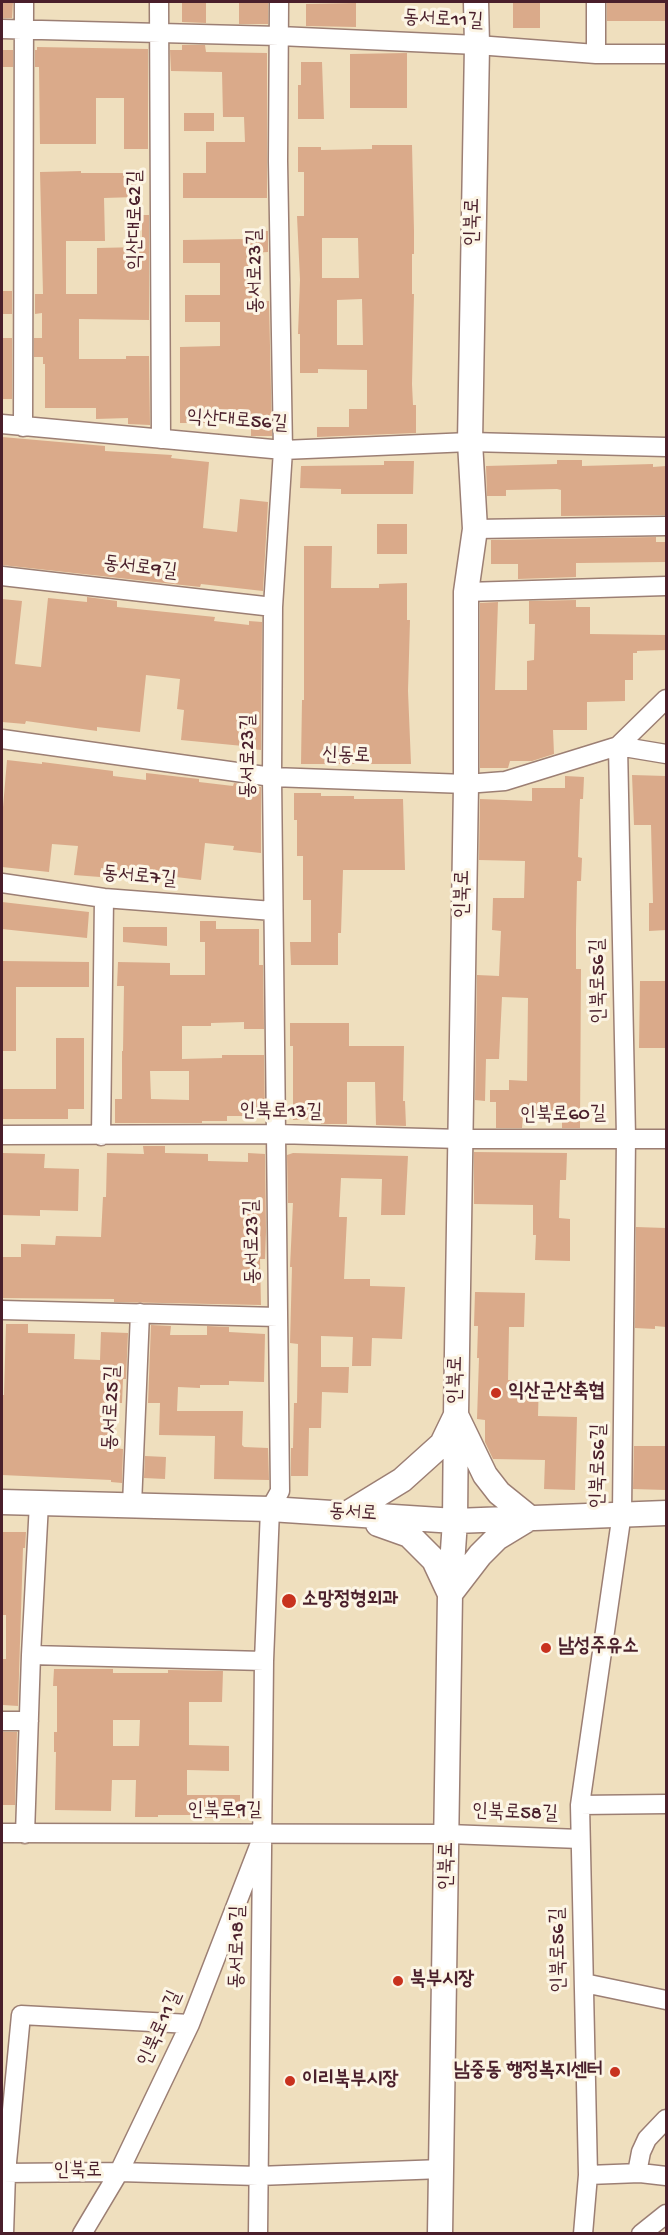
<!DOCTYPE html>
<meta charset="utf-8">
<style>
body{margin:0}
#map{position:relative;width:668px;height:2235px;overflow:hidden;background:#efdfbe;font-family:"Gochi Hand",sans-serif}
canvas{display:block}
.frame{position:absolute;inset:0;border:3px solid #4a1f2b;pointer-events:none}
</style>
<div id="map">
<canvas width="668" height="2235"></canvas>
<div class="frame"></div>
</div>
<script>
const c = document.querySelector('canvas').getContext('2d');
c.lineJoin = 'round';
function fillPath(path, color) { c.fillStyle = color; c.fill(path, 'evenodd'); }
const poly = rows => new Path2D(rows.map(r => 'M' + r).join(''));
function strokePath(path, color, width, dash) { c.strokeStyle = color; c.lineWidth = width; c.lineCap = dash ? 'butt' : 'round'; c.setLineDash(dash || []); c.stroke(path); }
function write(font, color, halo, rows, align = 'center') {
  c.font = font + ' "Gochi Hand","Poor Story",sans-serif'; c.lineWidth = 6; c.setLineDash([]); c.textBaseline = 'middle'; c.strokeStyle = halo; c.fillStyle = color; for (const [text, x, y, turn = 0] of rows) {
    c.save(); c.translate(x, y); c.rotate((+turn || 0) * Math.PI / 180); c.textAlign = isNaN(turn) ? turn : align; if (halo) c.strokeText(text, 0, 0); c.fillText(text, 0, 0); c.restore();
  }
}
fillPath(poly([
 [2,2,13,2,12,18,2,18],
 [182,2,206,2,206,23,182,22],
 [239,2,268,2,268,24,239,24],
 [513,2,540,2,540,28,513,28],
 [607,2,666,2,666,21,607,21],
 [356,3,356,27,306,26,306,4],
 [182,45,205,45,206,52,267,53,267,198,183,198,183,173,206,173,206,142,245,142,244,117,223,117,222,72,171,71,170,50,182,50],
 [37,47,148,49,148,149,124,149,124,98,96,98,96,144,40,144,39,67,35,67,35,50,37,50],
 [2,50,13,50,13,67,2,67],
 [407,53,407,108,350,108,350,54],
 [301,62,322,62,324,119,298,119,298,85,301,85],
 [184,113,214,113,214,131,184,131],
 [372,145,412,145,414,231,414,254,412,254,412,294,414,294,412,384,413,405,416,405,416,433,317,437,317,427,349,427,349,409,367,409,367,370,318,369,318,373,300,373,300,334,298,334,300,280,297,216,304,216,304,172,298,172,298,147,321,147,321,150,372,149],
 [322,238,358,238,359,278,322,278],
 [362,299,363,345,337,345,337,300],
 [81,171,81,173,135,173,136,197,104,198,105,241,66,241,66,294,97,294,97,248,142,247,142,215,149,215,149,320,79,319,79,359,126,359,126,356,149,356,150,425,128,424,128,418,96,419,96,408,45,408,45,364,43,364,43,357,34,357,34,338,42,338,42,313,35,314,35,294,43,294,40,172],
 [245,231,268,231,268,252,251,253,252,301,269,301,272,436,251,436,251,418,208,418,208,423,180,423,180,347,220,346,220,322,185,322,185,295,220,295,220,263,183,263,183,240,245,239],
 [2,291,12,291,12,314,2,314],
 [2,338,12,338,12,399,2,399],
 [2,437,105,446,105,451,172,455,171,458,209,462,203,528,237,532,240,499,268,502,263,591,201,584,200,587,2,565],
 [557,460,582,460,582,466,653,464,653,467,666,466,666,515,561,516,561,490,557,489,506,490,506,496,487,496,486,466,557,464],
 [384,461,414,461,413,494,341,494,341,489,300,488,301,466,384,465],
 [377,524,407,524,407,554,377,554],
 [656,537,656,542,666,542,666,562,579,563,576,563,576,577,518,579,518,564,491,564,491,540],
 [304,546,332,546,331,588,379,588,379,584,407,583,407,620,410,620,408,691,411,764,301,764,302,700,304,700],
 [87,597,117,601,117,607,215,617,214,621,249,625,249,621,262,622,261,750,242,748,243,746,181,740,184,710,177,709,180,679,146,675,140,732,97,727,97,731,26,721,25,724,2,722,3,652,2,652,2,599,22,601,15,664,41,667,48,598,87,602],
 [576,600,576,607,590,607,590,634,666,635,666,650,637,651,637,653,633,653,633,680,625,680,625,701,587,702,587,730,553,730,554,754,532,761,510,761,508,768,480,768,480,603,498,602,495,690,527,690,527,661,534,660,535,624,529,624,529,601],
 [7,760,42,764,42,762,113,771,113,776,146,780,146,773,199,779,199,782,233,786,234,783,261,787,261,853,233,850,234,846,205,843,201,880,101,868,100,877,74,875,78,846,52,844,49,872,2,867,2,819],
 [632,775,666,776,666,930,649,931,649,903,653,903,651,825,634,825],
 [565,776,584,777,583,799,580,799,578,857,582,858,581,881,577,881,576,930,576,969,581,969,580,1128,562,1128,562,1115,523,1114,522,1128,496,1128,496,1102,490,1102,490,1090,509,1090,509,1080,527,1081,528,998,502,997,499,1059,486,1059,485,1101,475,1100,477,975,499,976,501,931,492,930,493,898,524,898,525,861,479,860,480,799,532,801,532,788,565,788],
 [294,793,321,793,321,796,354,796,354,799,403,799,405,870,343,870,341,933,338,933,338,965,291,965,290,942,311,942,311,900,303,900,303,856,297,856,297,820,294,820],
 [2,902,89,912,87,938,2,929],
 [200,921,216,921,216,929,259,929,259,965,263,965,264,1029,244,1029,244,1022,211,1023,211,1026,182,1026,182,1059,222,1058,222,1055,264,1055,265,1116,227,1116,227,1121,202,1121,202,1123,115,1123,115,1099,122,1099,122,1051,123,1051,124,986,117,986,118,962,170,963,170,975,205,975,205,942,200,942],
 [150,1071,189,1071,189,1100,151,1099],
 [123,927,167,927,167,946,123,942],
 [2,961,89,962,89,987,16,987,16,1051,2,1051],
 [640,981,666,981,666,1048,639,1048],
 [290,1023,349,1023,349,1046,404,1046,403,1101,405,1101,406,1126,376,1125,375,1082,347,1082,347,1124,321,1124,321,1119,293,1120,293,1046,290,1046],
 [56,1038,84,1038,84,1109,68,1109,68,1119,2,1119,2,1089,56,1089],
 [143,1146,165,1146,165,1153,208,1154,208,1161,248,1162,248,1153,265,1154,266,1232,265,1259,260,1259,261,1305,114,1302,114,1299,2,1298,2,1257,21,1257,21,1244,55,1245,56,1236,101,1237,103,1197,106,1197,107,1153,144,1154],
 [474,1152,567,1153,566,1180,560,1180,559,1218,570,1219,570,1261,535,1260,536,1235,533,1235,533,1205,474,1204],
 [2,1153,45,1154,44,1168,79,1169,78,1211,40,1210,40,1216,2,1215],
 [293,1153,408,1156,405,1215,381,1215,382,1179,341,1178,339,1217,347,1217,344,1279,370,1279,370,1286,405,1287,402,1339,372,1338,371,1366,352,1366,353,1337,321,1336,321,1367,349,1367,348,1393,322,1392,321,1428,309,1428,308,1476,291,1476,291,1448,293,1448,294,1403,297,1403,298,1344,290,1343,292,1267,290,1267,293,1203,288,1203,287,1155],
 [636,1227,666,1228,666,1327,655,1326,655,1329,635,1328],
 [475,1292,525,1293,524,1327,509,1327,508,1380,539,1380,538,1416,577,1417,575,1490,544,1489,545,1460,493,1459,485,1442,485,1420,477,1419,479,1358,477,1358,478,1326,474,1326],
 [6,1324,28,1324,28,1333,75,1334,74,1359,100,1360,101,1332,128,1333,126,1379,123,1379,122,1403,116,1403,115,1448,123,1449,122,1483,111,1482,111,1480,2,1475,2,1395,4,1395],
 [151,1325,171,1326,170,1335,207,1335,207,1326,229,1327,229,1332,265,1334,264,1382,229,1381,229,1385,200,1385,200,1388,178,1387,177,1411,243,1411,242,1445,244,1447,268,1448,269,1480,214,1479,215,1436,159,1435,160,1403,148,1403],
 [634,1446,666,1446,666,1490,633,1489],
 [145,1456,166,1457,165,1479,144,1478],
 [2,1532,26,1532,25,1548,23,1548,18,1706,3,1705,3,1659,6,1659,6,1615,2,1615],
 [54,1669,113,1669,113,1673,168,1673,168,1670,223,1671,222,1702,189,1702,189,1745,229,1746,229,1771,187,1770,187,1795,240,1795,240,1818,203,1818,203,1815,158,1815,158,1817,135,1817,136,1780,112,1780,111,1811,55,1810,56,1752,54,1752,54,1732,57,1732,57,1686,53,1686],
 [113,1720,140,1720,139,1746,113,1746],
 [2,1732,17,1732,15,1805,2,1805]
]), '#daaa8a');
const street = poly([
 [159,2,161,439],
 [596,2,596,54],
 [2,29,279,36,477,45,596,54,666,54],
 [2,424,283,450,470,442,666,447],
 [23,427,24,2],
 [475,529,666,526],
 [2,576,273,607],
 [466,592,666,586],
 [2,739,272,777,466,784,505,781,618,746,666,699],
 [2,883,104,898,273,911],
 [2,1135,276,1134,461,1139,666,1139],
 [101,1136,104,898],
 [2,1310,278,1317],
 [132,1505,140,1313],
 [31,1655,264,1661],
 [2,1721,29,1721],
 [580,1805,666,1804],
 [2,1833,448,1834,580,1839],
 [25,1834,31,1655,39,1503],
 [584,1983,666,2000],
 [2,2173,119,2172,258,2176,442,2169],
 [637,2173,641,2152,647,2139,666,2119],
 [588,2175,640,2173,666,2176],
 [4,2234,6,2173,21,2015,190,2024],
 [82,2234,119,2172,190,2024,259,1846],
 [258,2234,264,1661,270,1509,280,1491,272,777,273,607,283,450,278,161,279,2],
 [583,2234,588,2175,580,1805,622,1513,626,1137,618,746,666,754],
 [641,2234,666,2214]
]);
const secondary = poly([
 [2,1502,270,1509,455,1521,666,1513],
 [348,1513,402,1480,442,1444,456,1415,485,1475,499,1493,530,1518,497,1538,480,1555,450,1594],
 [378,1524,409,1535,434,1560,449,1592],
 [440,2234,450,1594,455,1521,456,1415,466,784,466,592,475,529,470,442,477,45,476,2]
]);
strokePath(street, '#9c7f74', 21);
strokePath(secondary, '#9c7f74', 27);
strokePath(street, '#fff', 18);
strokePath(secondary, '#fff', 24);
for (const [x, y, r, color] of [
 [496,1393,6,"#c8321e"],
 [289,1601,8,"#c8321e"],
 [546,1648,6,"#c8321e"],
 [398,1981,6,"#c8321e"],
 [615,2072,6,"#c8321e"],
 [290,2081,6,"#c8321e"]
]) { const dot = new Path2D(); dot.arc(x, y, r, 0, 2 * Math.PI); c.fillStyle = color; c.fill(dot); strokePath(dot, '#fcf5e5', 2); }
write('20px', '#4a1f2b', '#fcf5e5', [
 ["동서로11길",443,21,3],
 ["익산대로62길",137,220,-90],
 ["인북로",474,222,-89],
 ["동서로23길",257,271,-91],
 ["익산대로56길",237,422,4],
 ["동서로9길",140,569,7],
 ["동서로23길",250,756,-90],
 ["신동로",346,757,2],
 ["동서로7길",139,878,5],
 ["인북로",464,894,-89],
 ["인북로56길",600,981,-91],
 ["인북로13길",281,1113,1],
 ["인북로60길",563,1116,-1],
 ["동서로23길",254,1242,-91],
 ["인북로",457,1380,-89],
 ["동서로25길",113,1408,-88],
 ["인북로56길",600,1466,-89],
 ["동서로",353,1514,4],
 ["인북로9길",225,1812],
 ["인북로58길",515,1814,2],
 ["인북로",448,1866,-89],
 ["동서로18길",239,1947,-89],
 ["인북로56길",560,1950,-91],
 ["인북로11길",161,2029,-66],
 ["인북로",78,2172]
]);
write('bold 20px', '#4a1f2b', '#fcf5e5', [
 ["익산군산축협",508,1393],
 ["소망정형외과",302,1601],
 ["남성주유소",558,1648],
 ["북부시장",410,1981],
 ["남중동 행정복지센터",603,2072,"right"],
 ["이리북부시장",302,2081]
], 'left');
</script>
